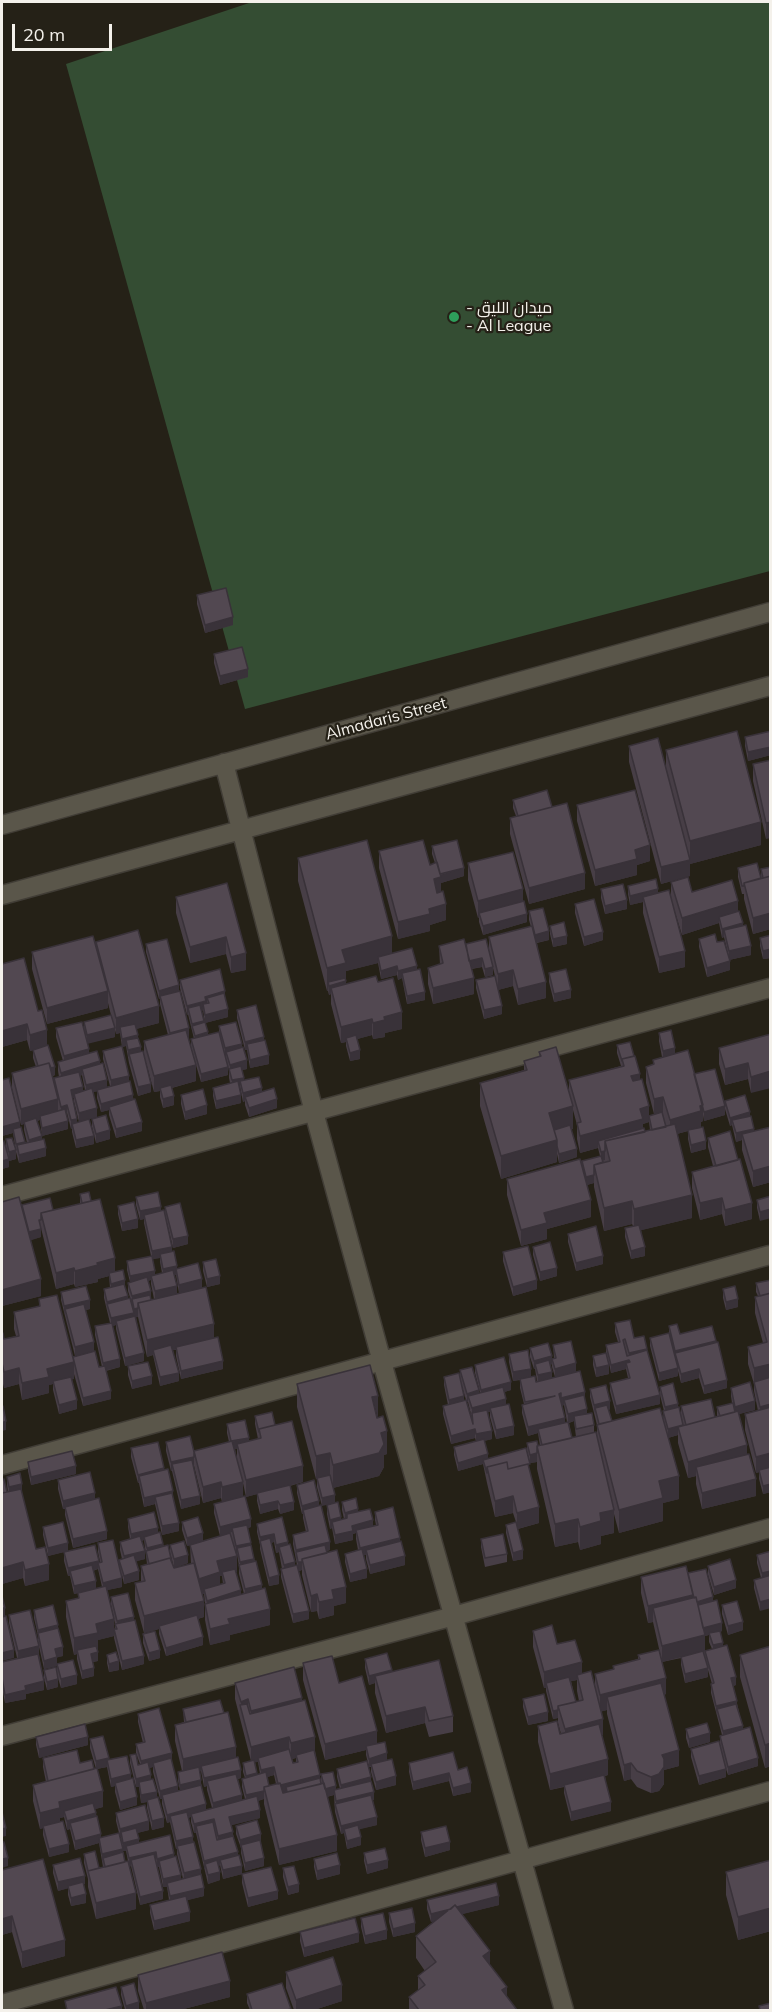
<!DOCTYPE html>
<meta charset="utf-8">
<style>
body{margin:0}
#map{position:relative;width:772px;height:2012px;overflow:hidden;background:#252117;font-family:Mulish,sans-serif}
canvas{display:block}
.frame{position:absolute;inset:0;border:3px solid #f4f1eb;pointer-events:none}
.scale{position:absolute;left:12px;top:24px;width:100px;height:27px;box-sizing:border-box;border:3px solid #f4f1eb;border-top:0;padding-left:8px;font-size:18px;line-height:21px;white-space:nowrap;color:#f4f1eb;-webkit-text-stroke:4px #252117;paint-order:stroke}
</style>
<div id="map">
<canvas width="772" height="2012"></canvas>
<div class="frame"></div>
<div class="scale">20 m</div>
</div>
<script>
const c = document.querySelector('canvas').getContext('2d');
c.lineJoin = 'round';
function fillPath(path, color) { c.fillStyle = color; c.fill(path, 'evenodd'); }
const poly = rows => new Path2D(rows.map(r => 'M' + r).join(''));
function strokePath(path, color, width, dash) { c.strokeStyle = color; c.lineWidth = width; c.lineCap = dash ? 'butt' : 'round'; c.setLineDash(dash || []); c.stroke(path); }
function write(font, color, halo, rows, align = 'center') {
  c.font = font + ' Mulish,Cairo,sans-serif'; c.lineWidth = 4.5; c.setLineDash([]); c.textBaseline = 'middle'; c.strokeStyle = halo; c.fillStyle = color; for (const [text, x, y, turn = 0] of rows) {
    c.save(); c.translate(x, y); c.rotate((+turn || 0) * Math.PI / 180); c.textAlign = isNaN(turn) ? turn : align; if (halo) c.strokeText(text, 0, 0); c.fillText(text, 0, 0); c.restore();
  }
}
fillPath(poly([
 [252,2,770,2,770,571,245,709,66,64]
]), '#344d33');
const street = poly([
 [224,763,314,1112,382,1362,564,2010],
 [2,825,770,612],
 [2,895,770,686],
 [2,1196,770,988],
 [2,1465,770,1255],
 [2,1736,454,1616,770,1528],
 [2,2004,770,1791]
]);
strokePath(street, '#413d36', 21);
strokePath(street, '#5a564a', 18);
fillPath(poly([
 [197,595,233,625,205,633,197,604],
 [214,654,248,677,220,685,214,663],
 [771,731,771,755,748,761,745,746,745,737],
 [629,746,666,768,666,750,761,845,690,864,690,876,661,884,629,762],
 [771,760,766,839,753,781,753,764],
 [513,800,552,807,585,889,529,904,510,834,510,818,516,816,513,808],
 [577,805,650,861,637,865,637,875,595,886,577,821],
 [432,846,464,876,441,883,441,892,446,920,430,925,430,931,398,939,379,868,379,851,430,865,435,863,432,854],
 [298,858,392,954,417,970,425,1000,407,1004,402,978,398,980,397,975,381,979,378,963,346,971,346,984,378,982,402,1029,385,1033,385,1037,373,1039,372,1035,357,1039,360,1059,350,1061,346,1046,346,1042,341,1043,331,1004,331,994,329,995,328,991,327,991,298,881],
 [468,863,523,901,527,922,483,935,479,922,479,917,478,918,468,880],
 [771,867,771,929,753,934,744,899,744,894,742,894,738,877,738,868,761,878,761,869],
 [671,882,738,911,751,955,729,960,730,970,707,977,699,947,699,939,717,942,728,955,724,937,722,938,719,923,682,935,673,906,685,967,659,973,643,913,643,902,630,905,628,894,628,886,658,892,671,897],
 [227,883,246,970,231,973,226,954,190,963,176,913,176,897],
 [601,889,627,909,605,914,601,898],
 [575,904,603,940,584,946,575,913],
 [529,911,549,940,537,943,546,998,518,1005,513,986,498,990,502,1014,484,1019,476,988,476,980,495,976,493,968,493,975,485,977,482,967,472,969,474,994,433,1004,428,984,428,968,440,965,439,946,466,947,489,951,489,937,531,927,529,920],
 [550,926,567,944,553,947,550,934],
 [771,935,771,958,763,959,760,946,760,938],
 [96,942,159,1023,136,1029,141,1051,144,1058,144,1041,168,1035,160,1004,160,999,159,999,146,952,146,944,179,991,189,1036,188,1037,196,1081,172,1088,174,1105,163,1108,160,1097,160,1091,154,1092,145,1059,151,1092,138,1096,129,1063,126,1046,122,1047,120,1033,116,1034,115,1030,115,1037,88,1043,89,1053,100,1064,107,1087,110,1086,103,1059,103,1051,129,1082,142,1131,116,1138,109,1115,109,1110,101,1112,97,1098,97,1091,93,1092,97,1117,89,1119,94,1144,76,1148,72,1132,72,1128,71,1129,67,1113,66,1114,68,1129,42,1136,40,1120,37,1121,46,1156,19,1163,16,1152,16,1159,9,1161,9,1167,2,1169,2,1141,6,1147,6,1139,15,1146,13,1133,2,1136,2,1080,20,1127,25,1144,27,1143,24,1130,24,1124,21,1125,12,1089,12,1073,36,1067,33,1058,33,1050,30,1051,27,1040,2,1047,2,964,47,1045,55,1075,53,1076,54,1083,54,1078,59,1077,58,1071,58,1062,63,1061,56,1037,56,1028,84,1028,84,1022,111,1015,108,1003,108,1008,47,1024,32,969,32,952,96,948],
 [82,1075,85,1090,83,1091,80,1076],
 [73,1098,74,1098,74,1102,79,1122,77,1122],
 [549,973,571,998,554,1002,549,982],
 [180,980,225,996,228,1017,205,1023,203,1010,202,1011,208,1035,219,1034,219,1026,242,1048,247,1069,242,1070,244,1080,262,1091,277,1108,249,1117,245,1105,245,1101,243,1102,240,1087,239,1087,241,1103,216,1109,213,1096,213,1088,230,1083,229,1078,229,1070,228,1067,228,1075,201,1082,191,1048,191,1039,194,1039,188,1014,187,1015,180,988],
 [237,1010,264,1040,269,1064,250,1068,247,1050,245,1050,237,1018],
 [659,1033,675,1054,694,1074,725,1115,704,1121,703,1115,703,1121,701,1122,701,1127,706,1149,691,1153,688,1139,688,1131,677,1134,692,1218,641,1230,645,1256,631,1259,625,1237,625,1228,633,1226,632,1224,604,1231,594,1187,594,1183,587,1185,591,1217,547,1229,547,1239,521,1246,507,1195,507,1179,582,1166,582,1161,600,1156,598,1148,580,1153,577,1139,577,1125,573,1110,573,1129,571,1129,577,1157,559,1163,557,1154,557,1162,501,1179,480,1106,480,1083,524,1070,524,1061,539,1057,539,1052,569,1093,569,1080,621,1066,617,1053,617,1045,640,1079,649,1116,654,1114,646,1083,646,1067,653,1065,653,1060,662,1057,659,1041],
 [649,1122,650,1130,645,1132,643,1128,643,1124],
 [771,1034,751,1093,748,1079,725,1085,719,1064,719,1048],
 [181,1095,207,1114,185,1120,181,1104],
 [725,1101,750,1116,754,1131,771,1127,771,1182,753,1187,742,1150,742,1140,736,1142,732,1125,730,1126,725,1109],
 [92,1119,110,1139,96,1143,92,1127],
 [708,1138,752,1219,725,1226,722,1214,700,1220,692,1188,692,1172,713,1166,708,1147],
 [80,1194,91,1201,115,1272,125,1288,128,1299,132,1304,128,1291,128,1283,130,1282,127,1270,127,1261,151,1256,144,1223,144,1219,140,1220,136,1205,136,1197,161,1211,177,1269,202,1288,214,1338,223,1369,181,1379,176,1356,176,1350,173,1350,179,1381,160,1386,153,1355,147,1357,138,1317,136,1317,144,1361,125,1366,116,1329,116,1325,112,1326,120,1367,106,1371,111,1399,83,1406,74,1374,74,1379,72,1379,77,1409,59,1414,53,1390,53,1384,49,1385,49,1393,22,1400,19,1384,4,1388,2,1380,2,1334,4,1339,16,1336,14,1329,14,1312,39,1306,39,1299,73,1357,99,1367,102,1367,95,1335,95,1326,110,1323,104,1298,104,1289,110,1288,109,1276,98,1279,98,1282,75,1287,74,1284,56,1289,41,1228,41,1237,30,1240,41,1296,2,1306,2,1202,22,1210,22,1205,53,1210,80,1204],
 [160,1258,160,1262,162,1273,155,1275,152,1259],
 [174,1275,176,1275,179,1293,177,1293],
 [151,1280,151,1284,154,1299,151,1300,151,1291,148,1281],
 [771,1196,760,1221,757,1208,757,1200],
 [118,1206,138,1228,122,1231,118,1214],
 [165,1207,188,1244,173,1248,165,1215],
 [568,1234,603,1264,576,1271,568,1242],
 [533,1247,557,1276,540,1281,533,1255],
 [503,1252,537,1289,513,1296,503,1261],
 [203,1262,220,1284,207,1287,203,1271],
 [771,1280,771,1492,763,1494,759,1479,759,1472,756,1473,745,1430,745,1414,758,1411,754,1391,754,1384,748,1364,748,1347,763,1343,755,1313,755,1297,758,1296,756,1292,756,1283],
 [723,1289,738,1307,726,1310,723,1298],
 [61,1292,90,1309,86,1310,94,1351,75,1356,61,1300],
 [615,1323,634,1338,647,1351,660,1404,616,1414,610,1391,610,1383,628,1378,626,1369,611,1373,609,1363,609,1374,596,1377,593,1365,593,1356,606,1353,606,1345,618,1342,615,1332],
 [669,1326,680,1334,716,1342,727,1388,704,1394,699,1378,681,1383,678,1371,678,1376,659,1381,650,1346,650,1338,669,1333],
 [553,1345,576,1372,585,1400,587,1414,594,1425,594,1433,597,1436,597,1425,590,1397,590,1389,610,1409,609,1410,612,1421,663,1419,664,1411,660,1395,660,1387,678,1407,681,1414,681,1406,715,1417,717,1416,717,1407,732,1403,731,1396,731,1388,755,1410,739,1414,756,1496,702,1509,696,1484,696,1476,688,1478,678,1443,678,1435,668,1438,679,1499,663,1503,663,1521,619,1533,614,1514,614,1533,601,1536,601,1544,580,1550,578,1542,555,1547,537,1469,537,1462,530,1463,527,1452,527,1443,540,1446,538,1433,528,1436,522,1413,522,1405,524,1404,520,1388,520,1380,513,1381,509,1362,509,1354,536,1382,537,1381,535,1369,534,1369,530,1357,530,1348,552,1364,550,1365,552,1378,555,1377,552,1367,552,1359,554,1358],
 [564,1405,567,1422,565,1422,562,1406],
 [574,1421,576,1437,572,1438,569,1423],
 [475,1365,511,1390,504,1392,506,1405,514,1435,496,1439,490,1417,490,1412,488,1412,492,1439,484,1441,488,1458,530,1472,539,1523,518,1529,523,1559,513,1561,506,1533,506,1525,516,1522,513,1513,495,1517,487,1483,483,1464,458,1471,454,1455,454,1447,476,1441,475,1438,451,1444,443,1414,443,1406,448,1405,444,1385,444,1377,460,1378,460,1370,479,1393,480,1393,475,1373],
 [461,1383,466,1400,464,1400],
 [467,1402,468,1402,472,1419],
 [128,1366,152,1384,132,1389,128,1375],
 [297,1384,378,1418,387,1454,384,1455,384,1467,379,1476,333,1488,322,1506,317,1487,317,1479,316,1479,297,1407],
 [255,1416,275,1425,303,1482,290,1486,294,1510,280,1514,278,1509,260,1514,257,1501,257,1494,246,1497,243,1483,243,1496,251,1527,248,1528,251,1545,270,1625,230,1635,230,1640,210,1645,205,1620,205,1603,204,1594,202,1594,204,1617,198,1619,203,1645,166,1656,159,1634,159,1629,144,1633,135,1600,135,1583,141,1582,141,1566,147,1564,144,1540,142,1541,145,1559,136,1561,139,1580,124,1584,122,1575,122,1587,107,1590,114,1636,98,1640,98,1661,93,1662,94,1676,82,1679,77,1659,77,1654,74,1655,66,1617,66,1601,78,1598,78,1593,74,1594,70,1576,68,1576,64,1561,64,1552,100,1562,98,1552,98,1543,119,1566,119,1560,122,1559,120,1550,120,1542,130,1539,128,1527,128,1519,158,1533,174,1568,191,1564,190,1545,187,1546,182,1530,182,1522,203,1541,220,1536,214,1513,214,1504,222,1502,221,1498,203,1503,194,1466,193,1466,200,1504,181,1509,172,1471,171,1471,166,1451,166,1442,194,1452,229,1442,227,1433,227,1424,249,1441,258,1439,255,1424],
 [235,1449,237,1449,237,1459],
 [237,1554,239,1566,239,1574,244,1594,241,1595,236,1572,237,1572],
 [98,1569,102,1587,96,1589,93,1571],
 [220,1576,222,1576,223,1584,220,1584],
 [131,1448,164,1470,173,1499,179,1531,162,1535,155,1504,144,1507,139,1483,138,1483,131,1457],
 [28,1462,76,1474,31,1485,28,1471],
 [7,1477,22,1492,22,1493,36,1549,49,1580,25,1586,23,1578,2,1584,2,1480,7,1492,8,1492,7,1485],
 [58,1480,95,1499,107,1539,73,1548,65,1515,65,1509,63,1509,58,1489],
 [297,1485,319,1506,330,1550,327,1551,346,1603,334,1606,334,1615,319,1619,317,1611,311,1612,302,1575,302,1570,299,1571,309,1619,293,1623,281,1577,281,1569,282,1569,279,1552,276,1553,274,1542,271,1543,279,1584,269,1586,260,1549,260,1545,257,1532,257,1524,288,1544,295,1566,297,1565,293,1544,293,1535,306,1532,303,1518,303,1514,302,1514,297,1493],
 [342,1502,358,1511,373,1526,376,1525,375,1520,375,1512,400,1541,405,1565,370,1574,366,1559,366,1555,364,1555,367,1578,350,1582,345,1562,345,1554,358,1550,356,1539,356,1533,353,1534,353,1540,335,1544,332,1528,330,1529,327,1514,327,1505,341,1519,344,1519,342,1510],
 [43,1527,68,1551,48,1556,43,1535],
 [481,1539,507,1554,507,1562,485,1567,481,1547],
 [170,1545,188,1563,174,1568,170,1553],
 [771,1551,760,1611,754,1588,754,1580,761,1578,757,1563,757,1555],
 [708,1566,736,1588,714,1595,708,1575],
 [688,1573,713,1601,722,1631,720,1632,723,1646,736,1685,733,1686,743,1729,758,1766,728,1775,726,1769,726,1777,699,1785,691,1757,691,1749,720,1744,720,1736,722,1735,711,1693,711,1684,712,1684,708,1670,708,1677,685,1683,681,1665,681,1658,662,1662,653,1622,648,1623,641,1593,641,1577],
 [709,1635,709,1642,712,1649,705,1651,705,1636],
 [111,1597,134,1620,144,1664,122,1670,114,1638,115,1624,111,1605],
 [722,1605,743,1630,728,1635,722,1614],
 [34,1610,58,1629,63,1656,57,1657,57,1664,77,1684,61,1688,57,1675,58,1687,47,1690,44,1678,44,1670,57,1671,57,1666,44,1669,38,1642,38,1635,34,1618],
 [9,1615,39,1654,44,1690,26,1694,26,1699,5,1703,2,1687,2,1662,17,1658,9,1623],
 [533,1631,557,1644,582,1674,595,1687,595,1674,613,1669,613,1666,638,1659,638,1655,666,1694,664,1695,679,1766,664,1770,664,1784,659,1791,651,1793,637,1787,631,1779,624,1781,607,1714,607,1710,602,1711,603,1735,602,1735,608,1775,605,1776,611,1811,571,1821,564,1793,564,1787,550,1790,538,1742,538,1726,561,1734,558,1723,558,1718,553,1719,546,1691,546,1688,544,1688,533,1647],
 [577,1680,577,1691,579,1701,576,1702,571,1681],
 [143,1634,160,1658,149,1661,143,1643],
 [771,1646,771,1766,765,1768,740,1677,740,1655],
 [107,1655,119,1670,109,1672,107,1663],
 [365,1659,392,1672,453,1716,453,1732,429,1737,425,1723,386,1733,375,1693,375,1683,369,1685,365,1668],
 [303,1663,339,1683,387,1760,396,1785,376,1790,371,1772,371,1767,369,1767,366,1755,366,1750,325,1760,303,1680],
 [235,1683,302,1701,315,1751,321,1784,321,1774,336,1790,340,1789,337,1777,337,1769,371,1782,374,1800,373,1800,377,1825,359,1829,361,1845,347,1849,344,1833,341,1834,335,1812,334,1795,327,1797,337,1851,279,1865,264,1804,264,1799,258,1801,260,1818,231,1825,242,1874,223,1879,220,1865,219,1866,220,1880,208,1884,196,1833,194,1833,191,1822,191,1817,188,1818,201,1874,204,1896,187,1900,190,1921,154,1930,150,1913,150,1905,169,1900,167,1887,163,1887,159,1867,157,1867,163,1899,140,1905,131,1866,129,1867,136,1909,96,1919,88,1887,88,1879,84,1863,84,1854,99,1868,103,1867,99,1843,75,1850,70,1829,67,1830,64,1817,60,1818,60,1822,69,1852,49,1857,43,1835,43,1828,40,1829,33,1801,33,1785,46,1782,43,1767,43,1758,80,1763,94,1769,96,1769,90,1748,90,1739,109,1760,131,1779,137,1805,120,1810,115,1792,115,1786,111,1787,107,1767,97,1769,103,1807,95,1809,101,1837,121,1842,121,1837,120,1837,116,1821,116,1813,149,1830,137,1833,139,1843,174,1856,181,1879,183,1879,177,1854,177,1849,176,1849,170,1822,167,1823,162,1804,162,1799,160,1799,153,1772,153,1767,149,1768,151,1779,157,1797,164,1827,152,1830,147,1808,147,1802,141,1803,139,1787,136,1787,130,1763,130,1755,138,1765,140,1764,136,1753,136,1744,143,1743,138,1722,138,1714,172,1762,178,1791,180,1790,178,1781,178,1772,182,1771,175,1741,175,1725,184,1722,183,1709,236,1758,241,1778,238,1779,242,1800,245,1799,242,1787,242,1779,245,1778,243,1772,243,1763,251,1761,235,1699],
 [296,1758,296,1763,293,1763,292,1759],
 [255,1762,258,1762,260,1774,257,1775],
 [201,1771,204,1787,207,1786,207,1790,212,1808,206,1810,199,1772],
 [274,1775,276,1784,269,1786,267,1777],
 [123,1850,123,1851,126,1851,128,1861,125,1862,123,1853],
 [523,1699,548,1721,528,1725,523,1707],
 [686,1729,710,1742,689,1748,686,1738],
 [36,1737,88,1745,39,1758,36,1745],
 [409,1763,458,1770,471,1792,453,1796,449,1781,413,1790,409,1772],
 [236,1826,261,1843,264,1866,245,1871,241,1853,241,1848,236,1834],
 [421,1832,450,1850,425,1857,421,1840],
 [364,1853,388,1868,367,1874,364,1861],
 [314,1859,340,1874,317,1880,314,1867],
 [771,1860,771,1931,738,1940,726,1895,726,1872],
 [53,1865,85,1884,84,1884,86,1903,71,1906,68,1895,68,1888,58,1891,53,1873],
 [283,1868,299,1892,288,1895,283,1877],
 [2,1870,65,1956,22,1968,12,1932,2,1935],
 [242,1874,278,1899,248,1907,242,1883],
 [427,1900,499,1905,462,1914,507,1997,517,2010,409,2010,409,1997,418,1990,418,1976,425,1971,416,1958,416,1936,434,1921,431,1922,427,1909],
 [389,1913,415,1932,393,1937,389,1922],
 [361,1918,387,1939,365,1944,361,1927],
 [300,1932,359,1942,304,1957,300,1941],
 [286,1972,342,2001,314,2010,294,2010,286,1988],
 [138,1975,230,1997,180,2010,144,2010,138,1991],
 [121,1987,139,2010,125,2010,121,1995],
 [247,1994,291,2010,250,2010,247,2003]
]), '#473e46');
fillPath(poly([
 [233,617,233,625,205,633,205,625],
 [248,669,248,677,220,685,220,676],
 [771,747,771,755,748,761,748,752],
 [761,822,761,845,690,864,690,876,661,884,661,867,690,860,690,841],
 [771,822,771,838,766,839,766,823],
 [650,845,650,861,637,865,637,875,595,886,595,870,635,850],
 [464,868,464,876,441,883,441,894,434,895,434,879,440,875],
 [585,873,585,889,529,904,529,888],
 [523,889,523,905,479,913,479,917,478,918,478,901],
 [658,889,658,898,643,897,643,902,630,905,630,896],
 [627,900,627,909,605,914,605,906],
 [738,901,738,918,719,917,719,923,682,935,682,918],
 [446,904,446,920,430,925,430,931,398,939,398,922,429,909],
 [771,913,771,929,753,934,753,918],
 [527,914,527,922,483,935,483,926],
 [743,923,743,931,724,930,724,937,722,938,722,929],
 [549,931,549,940,535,943,535,935],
 [603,932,603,940,584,946,584,937],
 [392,936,392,959,378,957,378,963,346,971,346,990,331,988,331,994,329,995,328,982,328,991,327,991,327,968,342,950],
 [567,936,567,944,553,947,553,939],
 [226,937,226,954,190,963,190,947],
 [751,946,751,955,729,960,729,951],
 [771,949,771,958,763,959,763,951],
 [685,951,685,967,659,973,659,957],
 [246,953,246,970,231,973,231,957],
 [482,958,482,967,469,969,469,961],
 [730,961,730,970,707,977,707,968],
 [397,966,397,975,381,979,381,971],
 [417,966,417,974,402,973,402,978,398,980,398,971],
 [493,967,493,975,485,977,485,969],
 [513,970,513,986,498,990,498,974],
 [474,978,474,994,433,1004,433,988],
 [546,982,546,998,518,1005,518,989],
 [179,985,179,994,160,996,160,999,159,999,159,991],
 [571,990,571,998,554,1002,554,994],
 [108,991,108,1008,47,1024,47,1008],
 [225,991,225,1000,207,998,207,1004,203,1004,203,1010,190,1014,188,1008,188,1014,187,1015,187,1006,205,997],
 [425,992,425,1000,407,1004,407,996],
 [159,1006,159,1023,121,1033,120,1027,120,1033,116,1034,116,1018],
 [502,1006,502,1014,484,1019,484,1010],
 [228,1009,228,1017,205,1023,205,1015],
 [402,1012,402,1029,385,1033,385,1037,373,1039,373,1023,384,1017],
 [372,1019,372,1035,347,1042,346,1038,346,1042,341,1043,341,1027],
 [204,1021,204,1029,192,1026,192,1032,192,1024],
 [27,1024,27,1040,2,1047,2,1031],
 [115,1028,115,1037,87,1044,87,1035],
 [189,1028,189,1036,170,1041,170,1033],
 [47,1030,47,1046,30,1051,30,1035],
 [208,1032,208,1041,195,1044,195,1036],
 [138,1035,138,1043,126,1040,126,1046,122,1047,122,1039],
 [264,1037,264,1045,247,1044,247,1050,245,1050,245,1042],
 [242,1044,242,1052,226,1052,226,1057,225,1057,225,1048],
 [141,1047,141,1056,129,1054,128,1058,128,1050],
 [675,1048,675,1057,663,1060,663,1051],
 [89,1049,89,1058,64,1065,64,1056],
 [360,1050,360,1059,350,1061,350,1053],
 [269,1055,269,1064,250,1068,250,1060],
 [247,1060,247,1069,230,1073,230,1065],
 [100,1061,100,1070,82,1069,82,1075,61,1081,61,1073],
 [748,1063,748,1079,725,1085,725,1069],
 [196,1065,196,1081,160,1091,160,1088,160,1091,154,1092,154,1076],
 [55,1067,55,1075,40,1080,40,1072],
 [228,1067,228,1075,201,1082,201,1074],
 [771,1071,771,1088,751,1093,751,1077],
 [640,1074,640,1090,631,1093,631,1076],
 [129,1076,129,1084,111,1089,111,1080],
 [244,1078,244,1086,240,1081,240,1087,232,1089,232,1080],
 [107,1080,107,1089,86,1094,86,1085],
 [151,1084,151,1092,138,1096,138,1087],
 [83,1087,83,1096,74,1094,74,1098,71,1099,71,1090],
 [262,1088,262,1097,245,1097,245,1101,243,1102,243,1093],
 [133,1095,133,1104,109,1107,109,1110,101,1112,101,1104],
 [241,1095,241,1103,216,1109,216,1101],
 [174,1096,174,1105,163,1108,163,1099],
 [663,1097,663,1113,654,1115,654,1099],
 [58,1099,58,1116,40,1116,40,1120,25,1124,24,1122,24,1124,21,1125,21,1109],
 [277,1099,277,1108,249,1117,249,1108],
 [67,1105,67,1113,61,1115,61,1107],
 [207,1105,207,1114,185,1120,185,1112],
 [703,1105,703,1121,701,1122,701,1127,670,1136,670,1120],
 [573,1106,573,1129,554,1135,549,1113],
 [649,1106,649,1122,643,1124,643,1135,598,1141,598,1148,580,1153,580,1136,640,1109],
 [725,1106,725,1115,704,1121,704,1112],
 [97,1108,97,1117,79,1122,79,1113],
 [750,1112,750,1121,732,1120,732,1125,730,1126,730,1118],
 [77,1119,77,1127,72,1124,72,1128,71,1129,71,1120],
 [68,1121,68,1129,42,1136,42,1128],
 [20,1122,20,1131,13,1129,13,1133,2,1136,2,1127],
 [142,1122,142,1131,116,1138,116,1129],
 [754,1129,754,1137,742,1134,742,1140,736,1142,736,1133],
 [110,1130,110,1139,96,1143,96,1134],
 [42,1136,42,1145,29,1149,29,1140],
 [94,1136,94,1144,76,1148,76,1140],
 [557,1140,557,1162,501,1179,501,1156],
 [706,1141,706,1149,691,1153,691,1145],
 [46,1148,46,1156,19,1163,19,1155],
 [577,1149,577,1157,559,1163,559,1154],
 [16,1150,16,1159,9,1161,9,1167,2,1169,2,1161,9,1159,9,1152],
 [605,1151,605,1160,601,1161,601,1152],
 [771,1151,771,1182,753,1187,753,1171],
 [594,1175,594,1183,586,1185,586,1177],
 [692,1195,692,1218,634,1232,634,1209],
 [722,1198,722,1214,700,1220,700,1203],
 [591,1200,591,1217,547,1229,547,1239,521,1246,521,1230,544,1213],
 [632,1201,632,1224,604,1231,604,1208],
 [752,1203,752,1219,725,1226,725,1210],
 [161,1207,161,1215,144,1215,144,1219,140,1220,140,1211],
 [771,1209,771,1218,760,1221,760,1212],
 [138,1219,138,1228,122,1231,122,1223],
 [41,1229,41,1237,29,1241,29,1232],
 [188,1236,188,1244,173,1248,173,1239],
 [172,1247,172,1255,160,1254,160,1258,152,1259,152,1251],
 [645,1247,645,1256,631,1259,631,1251],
 [603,1256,603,1264,576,1271,576,1263],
 [115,1258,115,1274,109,1273,109,1276,98,1279,98,1282,75,1287,75,1271,97,1263],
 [177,1266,177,1274,176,1269,176,1275,163,1278,163,1269],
 [74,1268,74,1284,56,1289,56,1273],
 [557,1268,557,1276,540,1281,540,1272],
 [155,1271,155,1279,151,1276,151,1280,130,1285,130,1276],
 [220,1276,220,1284,207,1287,207,1279],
 [41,1279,41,1296,2,1306,2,1290],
 [202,1279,202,1288,179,1293,179,1285],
 [125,1280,125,1289,111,1293,111,1284],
 [537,1280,537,1289,513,1296,513,1287],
 [177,1286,177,1294,155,1300,155,1291],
 [151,1291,151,1300,132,1301,132,1296],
 [128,1296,128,1305,107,1304,107,1310,107,1302],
 [738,1299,738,1307,726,1310,726,1302],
 [90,1300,90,1309,66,1314,65,1309,64,1315,64,1306],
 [138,1308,138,1317,134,1318,134,1309],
 [134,1313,134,1321,116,1321,116,1325,111,1327,111,1318],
 [214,1324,214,1340,154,1355,153,1350,153,1355,147,1357,147,1340],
 [716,1341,716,1349,675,1353,675,1359,675,1351],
 [94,1342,94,1351,75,1356,75,1347],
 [647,1349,647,1357,626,1363,626,1369,611,1373,611,1365,629,1360,629,1353],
 [144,1353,144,1361,125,1366,125,1358],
 [552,1356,552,1364,536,1368,535,1364,535,1369,534,1369,534,1361],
 [120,1359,120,1367,103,1371,103,1363],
 [223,1361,223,1369,181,1379,181,1371],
 [74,1362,74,1379,53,1384,53,1381,53,1384,49,1385,49,1393,22,1400,22,1383,47,1369],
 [576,1363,576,1372,555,1377,555,1369],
 [771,1364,771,1380,754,1384,754,1368],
 [609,1365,609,1374,596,1377,596,1368],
 [19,1368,19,1384,4,1388,4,1372],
 [678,1368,678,1376,659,1381,659,1373],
 [531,1369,531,1377,513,1381,513,1372],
 [699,1369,699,1378,681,1383,681,1374],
 [552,1372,552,1381,538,1384,538,1375],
 [179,1373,179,1381,160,1386,160,1377],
 [152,1376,152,1384,132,1389,132,1381],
 [727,1380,727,1388,704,1394,704,1386],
 [511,1382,511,1390,481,1399,481,1390],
 [479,1390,479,1399,468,1396,468,1402,467,1402,467,1394],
 [111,1391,111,1399,83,1406,83,1398],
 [585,1392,585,1400,564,1400,564,1405,561,1406,561,1398],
 [660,1395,660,1404,616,1414,616,1406],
 [378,1396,378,1419,372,1397],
 [464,1396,464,1405,449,1408,449,1400],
 [506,1399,506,1408,490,1408,490,1412,472,1416,472,1413,472,1416,472,1408],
 [77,1400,77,1409,59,1414,59,1405],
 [610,1401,610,1409,596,1413,595,1408,594,1413,594,1405],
 [755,1401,755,1410,735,1415,735,1407],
 [678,1404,678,1412,665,1416,665,1407],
 [771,1404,771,1413,760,1415,760,1407],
 [587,1409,587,1418,574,1416,574,1421,568,1423,568,1414],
 [565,1418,565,1426,538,1429,538,1433,528,1436,528,1427],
 [6,1421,6,1430,2,1431,2,1423],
 [683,1425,678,1427,678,1435,668,1438,668,1429],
 [514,1426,514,1435,496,1439,496,1430],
 [475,1429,475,1438,451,1444,451,1436],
 [387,1431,387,1454,384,1455,384,1467,379,1476,333,1488,333,1465,381,1433],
 [492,1431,492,1439,476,1443,476,1434],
 [249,1438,249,1446,237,1444,237,1449,231,1450,231,1442],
 [747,1445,747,1462,696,1467,696,1476,688,1478,688,1462],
 [330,1453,330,1476,316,1479,316,1456],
 [537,1453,537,1462,530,1463,530,1455],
 [771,1453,771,1469,756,1473,756,1457],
 [488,1454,488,1463,483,1460,483,1464,458,1471,458,1463],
 [194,1457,194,1466,173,1470,172,1464,172,1471,171,1471,171,1462],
 [76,1466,76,1474,31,1485,31,1477],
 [303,1466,303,1482,246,1497,246,1480],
 [164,1468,164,1477,139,1476,139,1483,138,1483,138,1475],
 [679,1476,679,1499,663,1503,663,1521,619,1533,619,1510,659,1481],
 [756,1479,756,1496,702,1509,702,1493],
 [221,1482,221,1498,203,1503,203,1487],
 [243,1482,243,1498,222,1503,222,1487],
 [22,1484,22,1492,9,1496,9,1487],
 [771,1484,771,1492,763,1494,763,1486],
 [173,1491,173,1499,155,1497,155,1504,144,1507,144,1498],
 [95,1493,95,1501,63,1509,63,1501],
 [335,1495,335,1503,322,1506,322,1498],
 [200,1496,200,1504,181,1509,181,1500],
 [513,1496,513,1513,495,1517,495,1501],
 [278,1501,278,1509,260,1514,260,1505],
 [319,1501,319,1509,303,1510,303,1514,302,1514,302,1506],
 [294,1502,294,1510,280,1514,280,1505],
 [539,1507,539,1523,517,1529,517,1513],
 [358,1509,358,1517,347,1514,347,1521,345,1521,345,1513],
 [614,1510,614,1533,601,1536,601,1544,580,1550,580,1527,600,1513],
 [341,1517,341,1526,332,1522,332,1528,330,1529,330,1520],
 [251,1519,251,1527,233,1532,232,1528,232,1532,220,1536,220,1527],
 [578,1519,578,1542,555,1547,555,1524],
 [373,1520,373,1529,356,1530,356,1533,353,1534,353,1540,335,1544,335,1535,352,1526],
 [179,1523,179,1531,162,1535,162,1526],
 [158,1528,158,1537,144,1537,144,1540,131,1543,131,1534],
 [107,1531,107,1539,73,1548,73,1539],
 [203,1533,203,1542,187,1546,187,1538],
 [274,1534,274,1542,261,1545,260,1537],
 [400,1538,400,1546,366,1550,366,1555,360,1556,360,1548],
 [288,1542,288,1550,279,1547,279,1552,276,1553,276,1545],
 [330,1542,330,1550,297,1559,296,1550],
 [68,1543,68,1551,48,1556,48,1548],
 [251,1543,251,1551,237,1548,237,1554,236,1554,236,1546],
 [163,1544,163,1553,147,1557,147,1548],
 [523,1550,523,1559,513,1561,513,1553],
 [145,1551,145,1559,124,1565,124,1556],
 [188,1555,188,1563,174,1568,174,1559],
 [237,1556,237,1572,223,1576,222,1572,222,1576,220,1576,220,1589,204,1589,204,1594,199,1595,199,1579,217,1561],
 [405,1556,405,1565,370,1574,370,1565],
 [254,1559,254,1567,240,1571,240,1562],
 [99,1561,98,1569,71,1576,70,1571,70,1576,68,1576,68,1568],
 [23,1562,23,1578,2,1584,2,1568],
 [295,1562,295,1571,284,1573,284,1565],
 [298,1562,302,1562,302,1570,298,1571],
 [49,1564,49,1580,25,1586,25,1570],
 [367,1569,367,1578,350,1582,350,1574],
 [139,1571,139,1580,124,1584,124,1576],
 [771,1571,771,1579,762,1582,762,1573],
 [279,1575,279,1584,269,1586,269,1578],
 [122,1578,122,1587,103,1591,103,1583],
 [736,1580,736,1588,714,1595,714,1587],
 [96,1581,96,1589,74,1594,74,1586],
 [262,1585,262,1594,245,1598,245,1589],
 [346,1587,346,1603,334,1606,334,1615,319,1619,319,1602,332,1590],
 [241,1590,241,1599,207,1609,207,1601],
 [317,1594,317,1611,311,1612,311,1596],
 [693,1595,693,1612,653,1608,653,1622,648,1623,648,1606],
 [713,1597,713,1605,695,1611,695,1602],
 [771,1599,771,1608,760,1611,760,1602],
 [204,1601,204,1617,160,1629,159,1626,159,1629,144,1633,144,1616],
 [2,1608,5,1608,5,1616,2,1617],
 [270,1609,270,1625,230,1635,230,1640,210,1645,210,1629,228,1619],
 [309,1611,309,1619,293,1623,293,1614],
 [134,1617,134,1626,117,1629,117,1621],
 [114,1619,114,1636,98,1640,98,1649,78,1654,77,1650,77,1654,74,1655,74,1638,96,1624],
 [743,1622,743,1630,728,1635,728,1626],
 [722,1623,722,1631,705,1636,705,1651,662,1662,662,1646,703,1628],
 [58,1625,58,1634,38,1639,38,1630],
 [203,1637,203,1645,166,1656,166,1648],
 [723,1643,723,1651,713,1654,713,1645],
 [39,1646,39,1654,18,1660,18,1651],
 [63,1647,63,1656,55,1658,55,1649],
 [14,1650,14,1658,2,1661,2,1653],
 [160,1650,160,1658,149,1661,149,1653],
 [98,1652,98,1661,91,1662,91,1654],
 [144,1656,144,1664,122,1670,122,1661],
 [57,1657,57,1666,44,1669,44,1661],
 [119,1661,119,1670,109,1672,109,1664],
 [582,1662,582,1679,577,1675,577,1680,547,1687,546,1683,546,1688,544,1688,544,1672],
 [94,1668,94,1676,82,1679,82,1671],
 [708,1668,708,1677,685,1683,685,1674],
 [392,1670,392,1678,375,1676,375,1683,369,1685,369,1676],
 [77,1675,77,1684,61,1688,61,1679],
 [736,1677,736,1685,731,1687,731,1678],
 [666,1678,666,1694,610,1709,607,1697,607,1710,600,1712,600,1695],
 [58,1679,58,1687,47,1690,47,1682],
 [44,1681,44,1690,26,1694,26,1699,5,1703,5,1695,25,1686],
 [302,1698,302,1714,251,1727,251,1711],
 [248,1699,248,1716,241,1706,241,1702],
 [737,1701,737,1710,717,1709,716,1715,716,1706],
 [425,1707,425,1723,386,1733,386,1716],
 [558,1710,558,1718,553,1719,553,1711],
 [548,1712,548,1721,528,1725,528,1717],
 [603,1719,603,1735,565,1745,565,1729],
 [743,1726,743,1735,723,1740,723,1731],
 [377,1731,377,1747,366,1746,366,1750,325,1760,325,1744],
 [710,1733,710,1742,689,1748,689,1739],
 [88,1737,88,1745,39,1758,39,1749],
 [289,1737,289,1753,258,1758,258,1762,251,1763,251,1747],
 [315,1737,315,1753,296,1755,296,1758,291,1759,291,1743],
 [771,1743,771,1766,765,1768,765,1745],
 [236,1747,236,1763,201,1766,201,1771,183,1775,183,1759],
 [679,1750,679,1766,664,1770,664,1784,659,1791,651,1793,651,1777,662,1755],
 [172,1753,172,1762,153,1763,153,1767,141,1770,141,1761],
 [387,1753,387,1762,371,1764,371,1766,369,1767,369,1759],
 [109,1758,109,1766,107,1760,107,1767,96,1769,96,1761],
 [758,1758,758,1766,728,1775,728,1767],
 [608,1759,608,1775,550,1790,550,1774],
 [631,1763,631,1779,624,1781,624,1765],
 [274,1767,274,1775,261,1779,261,1770],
 [726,1769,726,1777,699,1785,699,1776],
 [241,1770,241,1778,208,1786,207,1781,207,1786,204,1787,204,1778],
 [257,1773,257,1781,246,1784,246,1776],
 [449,1773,449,1781,413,1790,413,1782],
 [131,1774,131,1783,115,1783,115,1786,111,1787,111,1779],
 [151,1775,151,1784,139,1782,139,1787,136,1787,136,1779],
 [320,1775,320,1783,286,1787,286,1792,278,1794,278,1786],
 [396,1776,396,1785,376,1790,376,1782],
 [371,1777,371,1786,341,1793,341,1785],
 [201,1780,201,1788,180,1794,180,1785],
 [471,1783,471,1792,453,1796,453,1788],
 [178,1786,178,1795,162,1795,162,1799,160,1799,160,1791],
 [336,1786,336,1795,334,1790,334,1795,325,1797,325,1789],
 [103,1791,103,1807,65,1817,64,1811,64,1817,60,1818,60,1824,40,1829,40,1813,59,1802],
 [264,1791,264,1799,246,1804,246,1795],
 [157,1792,157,1800,147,1800,147,1802,141,1803,141,1795],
 [374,1792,374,1800,336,1809,336,1801],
 [242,1795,242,1804,213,1812,213,1803],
 [137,1797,137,1805,120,1810,120,1802],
 [611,1802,611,1811,571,1821,571,1812],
 [206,1804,206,1813,191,1814,191,1817,171,1822,170,1816,170,1822,167,1823,167,1815],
 [260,1810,260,1818,229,1826,229,1817],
 [96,1813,96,1821,70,1823,70,1829,67,1830,67,1821],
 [377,1817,377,1825,345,1833,344,1829,344,1833,341,1834,341,1826],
 [164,1818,164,1827,152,1830,152,1821],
 [214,1819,214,1828,196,1826,196,1833,194,1833,194,1824],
 [149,1821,149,1830,122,1837,121,1832,121,1837,120,1837,120,1829],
 [6,1828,6,1836,2,1837,2,1829],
 [233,1832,233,1840,218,1844,218,1836],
 [101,1834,101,1842,99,1838,99,1843,75,1850,75,1841],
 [261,1834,261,1843,241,1845,240,1848,240,1840],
 [337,1835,337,1851,279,1865,279,1849],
 [193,1837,193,1845,177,1846,177,1849,176,1849,176,1841],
 [361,1837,361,1845,347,1849,347,1841],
 [139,1839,139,1848,126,1846,126,1851,123,1851,123,1843],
 [450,1842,450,1850,425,1857,425,1848],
 [69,1844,69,1852,49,1857,49,1849],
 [123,1849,123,1857,103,1858,102,1862,102,1854],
 [156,1852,156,1860,131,1860,131,1866,129,1867,129,1858],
 [238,1852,238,1861,220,1860,220,1865,206,1869,205,1864,205,1869,204,1869,204,1861],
 [174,1854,174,1863,159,1861,159,1867,157,1867,157,1859],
 [8,1858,8,1866,2,1868,2,1859],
 [264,1858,264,1866,245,1871,245,1863],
 [388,1860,388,1868,367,1874,367,1865],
 [340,1865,340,1874,317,1880,317,1871],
 [242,1866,242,1874,223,1879,223,1870],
 [201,1869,201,1878,184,1882,184,1873],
 [220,1872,220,1880,208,1884,208,1875],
 [181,1875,181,1883,167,1883,167,1887,163,1887,163,1879],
 [85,1876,85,1884,58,1891,58,1882],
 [299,1884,299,1892,288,1895,288,1887],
 [204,1888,204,1896,170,1905,170,1896],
 [163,1891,163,1899,140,1905,140,1897],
 [278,1891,278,1899,248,1907,248,1898],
 [136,1893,136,1909,96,1919,96,1903],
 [86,1894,86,1903,71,1906,71,1898],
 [499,1896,499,1905,431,1922,431,1914],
 [771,1908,771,1931,738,1940,738,1917],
 [190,1912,190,1921,154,1930,154,1921],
 [12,1916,12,1932,2,1935,2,1919],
 [415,1923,415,1932,393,1937,393,1929],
 [387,1930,387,1939,365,1944,365,1936],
 [359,1933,359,1942,304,1957,304,1948],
 [65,1940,65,1956,22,1968,22,1952],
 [490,1951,490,1974,483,1956],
 [230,1981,230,1997,180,2010,146,2010,146,2003],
 [342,1985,342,2001,314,2010,296,2010,296,2000],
 [507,1987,507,2010,502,1990],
 [139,2002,139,2010,126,2010,126,2006],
 [122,2006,122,2010,105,2010]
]), '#393239');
const building = poly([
 [226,588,233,617,205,625,197,595,226,588],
 [242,647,248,669,220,676,214,654,242,647],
 [737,731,761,822,690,841,666,750,737,731],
 [771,731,771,747,748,752,745,737,771,731],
 [658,738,690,860,661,867,629,746,658,738],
 [771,760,771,822,766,823,753,764,771,760],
 [547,790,552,807,518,816,513,800,547,790],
 [635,790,650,845,635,850,637,859,595,870,577,805,635,790],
 [567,803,585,873,529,888,510,818,567,803],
 [367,840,392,936,342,950,346,963,327,968,298,858,367,840],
 [423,840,430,865,437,862,441,877,434,879,437,893,443,891,446,904,429,909,430,914,398,922,379,851,423,840],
 [457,840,464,868,440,874,432,846,457,840],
 [513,852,523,889,478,901,468,863,513,852],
 [757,863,761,878,744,883,744,886,742,886,738,868,757,863],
 [771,867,771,876,763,878,761,869,771,867],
 [771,876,771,913,753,918,744,883,771,876],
 [688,877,692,892,732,880,738,901,682,918,671,882,688,877],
 [656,879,658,889,630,896,628,886,656,879],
 [227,883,246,953,231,957,226,937,190,947,176,897,227,883],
 [623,884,627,900,605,906,601,889,623,884],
 [669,890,685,951,659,957,643,897,669,890],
 [594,899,603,932,584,937,575,904,594,899],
 [524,901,527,914,483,926,479,913,524,901],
 [543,908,549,931,535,935,529,911,543,908],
 [739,911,743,923,722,929,719,917,739,911],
 [564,922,567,936,553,939,550,926,564,922],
 [746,925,751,946,729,951,724,930,746,925],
 [532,926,546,982,518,989,513,970,498,974,489,937,532,926],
 [138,930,159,1006,116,1018,96,942,138,930],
 [715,934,717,942,724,941,730,961,707,968,699,939,715,934],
 [771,935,771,949,763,951,760,938,771,935],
 [93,936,108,991,47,1008,32,952,93,936],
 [167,939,179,985,159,991,146,944,167,939],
 [464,939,474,978,433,988,428,968,443,963,439,946,464,939],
 [486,939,493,967,485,969,482,958,469,961,466,944,486,939],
 [412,948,417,966,398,971,397,966,381,971,378,957,412,948],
 [24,958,38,1011,42,1010,47,1030,30,1035,27,1024,2,1031,2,964,24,958],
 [220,969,225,991,205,997,206,1001,187,1006,180,980,220,969],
 [420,969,425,992,407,996,402,973,420,969],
 [566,969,571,990,554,994,549,973,566,969],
 [376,976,378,982,393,978,402,1012,384,1017,385,1020,373,1023,372,1019,341,1027,331,988,376,976],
 [495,976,502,1006,484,1010,476,980,495,976],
 [345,978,346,981,329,986,328,982,345,978],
 [180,991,189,1028,170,1033,160,996,180,991],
 [224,993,228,1009,205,1015,203,1004,209,1003,207,998,224,993],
 [200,1005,204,1021,192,1024,188,1008,200,1005],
 [256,1005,264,1037,245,1042,237,1010,256,1005],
 [111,1015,115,1028,87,1035,84,1022,111,1015],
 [82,1022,89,1049,64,1056,56,1028,82,1022],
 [205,1022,208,1032,195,1036,192,1026,205,1022],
 [236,1022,242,1044,225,1048,219,1026,236,1022],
 [135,1024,138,1035,122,1039,120,1027,135,1024],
 [186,1030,196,1065,154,1076,144,1041,186,1030],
 [671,1030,675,1048,663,1051,659,1033,671,1030],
 [219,1032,228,1067,201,1074,191,1039,219,1032],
 [771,1034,771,1071,751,1077,748,1063,725,1069,719,1048,771,1034],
 [356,1035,360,1050,350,1053,346,1038,356,1035],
 [138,1038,141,1047,128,1050,126,1040,138,1038],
 [265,1040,269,1055,250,1060,247,1044,265,1040],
 [630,1042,634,1056,622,1059,622,1061,617,1045,630,1042],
 [48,1045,55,1067,51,1068,49,1063,38,1066,33,1050,48,1045],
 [122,1046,129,1076,111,1080,103,1051,122,1046],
 [243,1047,247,1060,230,1065,226,1052,243,1047],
 [556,1047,573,1106,549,1113,557,1140,501,1156,480,1083,527,1070,524,1061,541,1056,539,1052,556,1047],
 [688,1050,703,1105,700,1106,701,1111,670,1120,663,1097,654,1099,646,1067,654,1064,653,1060,688,1050],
 [97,1051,100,1061,61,1073,58,1062,97,1051],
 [143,1051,151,1084,138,1087,129,1054,143,1051],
 [635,1056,640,1074,631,1076,633,1081,642,1079,649,1106,640,1109,643,1119,580,1136,577,1123,581,1122,569,1080,624,1066,622,1059,635,1056],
 [49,1063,58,1099,21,1109,12,1073,49,1063],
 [103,1063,107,1080,86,1085,82,1069,103,1063],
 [241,1066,244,1078,232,1080,229,1069,241,1066],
 [715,1069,725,1106,704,1112,694,1074,715,1069],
 [79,1072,83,1087,71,1090,77,1119,71,1120,67,1105,61,1107,54,1078,79,1072],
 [259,1077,262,1088,243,1093,240,1081,259,1077],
 [9,1078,20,1122,2,1127,2,1080,9,1078],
 [130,1081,133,1095,101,1104,97,1090,130,1081],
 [238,1081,241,1095,216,1101,213,1088,238,1081],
 [171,1085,174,1096,163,1099,160,1088,171,1085],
 [92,1088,97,1108,79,1113,74,1094,92,1088],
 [274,1088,277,1099,249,1108,245,1097,274,1088],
 [203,1089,207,1105,185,1112,181,1095,203,1089],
 [745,1095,750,1112,730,1118,725,1101,745,1095],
 [135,1099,142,1122,116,1129,109,1107,135,1099],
 [65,1109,68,1121,42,1128,40,1116,65,1109],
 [662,1112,666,1127,652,1130,649,1116,662,1112],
 [106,1115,110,1130,96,1134,92,1119,106,1115],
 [751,1116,754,1129,736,1133,732,1120,751,1116],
 [36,1118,42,1136,29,1140,24,1122,36,1118],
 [89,1119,94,1136,76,1140,72,1124,89,1119],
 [675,1124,692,1195,634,1209,632,1201,604,1208,594,1165,610,1161,605,1141,675,1124],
 [570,1125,577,1149,559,1154,557,1146,557,1140,554,1130,570,1125],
 [21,1127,25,1142,16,1144,13,1129,21,1127],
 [703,1127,706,1141,691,1145,688,1130,703,1127],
 [771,1127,771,1151,770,1151,771,1166,753,1171,742,1134,771,1127],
 [644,1128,645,1132,605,1141,605,1151,601,1152,598,1141,644,1128],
 [730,1131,738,1160,716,1166,708,1138,730,1131],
 [12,1138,16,1150,9,1152,6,1139,12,1138],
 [44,1139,46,1148,19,1155,17,1145,44,1139],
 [2,1141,4,1141,9,1159,2,1161,2,1141],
 [601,1156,603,1162,594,1165,594,1175,586,1177,582,1161,601,1156],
 [580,1159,591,1200,544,1213,547,1223,521,1230,507,1179,580,1159],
 [740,1159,752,1203,725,1210,722,1198,700,1203,692,1172,740,1159],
 [89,1192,91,1201,82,1203,80,1194,89,1192],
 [158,1192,161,1207,140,1211,136,1197,158,1192],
 [771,1196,771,1209,760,1212,757,1200,771,1196],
 [19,1197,41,1279,2,1290,2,1202,19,1197],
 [50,1198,53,1210,41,1213,41,1220,39,1220,41,1229,29,1232,22,1205,50,1198],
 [100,1199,115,1258,97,1263,98,1265,75,1271,74,1268,56,1273,41,1213,100,1199],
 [134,1202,138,1219,122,1223,118,1206,134,1202],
 [180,1203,188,1236,173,1239,165,1207,180,1203],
 [164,1210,172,1247,152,1251,144,1215,164,1210],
 [639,1225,645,1247,631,1251,625,1228,639,1225],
 [596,1226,603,1256,576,1263,568,1234,596,1226],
 [550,1242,557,1268,540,1272,533,1247,550,1242],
 [528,1246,537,1280,513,1287,503,1252,528,1246],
 [174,1251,177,1266,163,1269,160,1254,174,1251],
 [152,1256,155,1271,130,1276,127,1261,152,1256],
 [216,1259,220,1276,207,1279,203,1262,216,1259],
 [198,1263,202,1279,179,1285,176,1269,198,1263],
 [123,1270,125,1280,111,1284,109,1273,123,1270],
 [173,1270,177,1286,155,1291,151,1276,173,1270],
 [147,1277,151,1291,132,1296,128,1283,147,1277],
 [771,1280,771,1293,760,1296,756,1283,771,1280],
 [124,1284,128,1296,107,1302,104,1289,124,1284],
 [86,1286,90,1300,64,1306,61,1292,86,1286],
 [735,1286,738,1299,726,1302,723,1289,735,1286],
 [206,1287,214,1324,147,1340,138,1303,206,1287],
 [771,1293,771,1364,754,1368,748,1347,767,1342,755,1297,771,1293],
 [57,1295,74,1362,47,1369,49,1377,22,1383,19,1368,4,1372,2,1363,2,1334,3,1333,4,1339,19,1336,14,1312,40,1306,39,1299,57,1295],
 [150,1295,151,1300,138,1303,138,1308,134,1309,132,1299,150,1295],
 [130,1298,134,1313,111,1318,107,1304,130,1298],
 [84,1304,94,1342,75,1347,65,1309,84,1304],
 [135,1316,144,1353,125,1358,116,1321,135,1316],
 [630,1320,634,1338,644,1336,647,1349,629,1353,625,1339,623,1340,627,1356,647,1350,660,1395,616,1406,610,1383,630,1378,626,1363,630,1362,629,1360,611,1365,606,1345,620,1342,615,1323,630,1320],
 [112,1323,120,1359,103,1363,95,1326,112,1323],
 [677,1324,680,1334,712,1326,716,1341,675,1351,669,1326,677,1324],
 [669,1333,678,1368,659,1373,650,1338,669,1333],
 [218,1337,223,1361,181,1371,176,1347,218,1337],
 [571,1341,576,1363,555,1369,552,1359,556,1358,553,1345,571,1341],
 [718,1342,727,1380,704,1386,699,1369,681,1374,675,1353,718,1342],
 [548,1343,552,1356,534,1361,530,1348,548,1343],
 [171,1345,179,1373,160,1377,153,1350,171,1345],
 [528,1350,531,1369,513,1372,509,1354,528,1350],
 [95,1351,99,1367,105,1366,111,1391,83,1398,73,1357,95,1351],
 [606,1353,609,1365,596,1368,593,1356,606,1353],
 [504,1357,511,1382,481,1390,475,1365,504,1357],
 [549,1360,552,1372,538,1375,535,1364,549,1360],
 [148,1362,152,1376,132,1381,128,1366,148,1362],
 [370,1365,378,1396,372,1397,377,1418,383,1416,387,1431,381,1433,384,1444,379,1453,333,1465,330,1453,316,1456,297,1384,370,1365],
 [472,1367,479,1390,467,1394,460,1370,472,1367],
 [580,1371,585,1392,561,1398,561,1393,559,1394,565,1418,528,1427,522,1405,555,1396,525,1402,520,1379,535,1376,536,1382,580,1371],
 [459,1373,464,1396,449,1400,444,1377,459,1373],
 [71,1377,77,1400,59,1405,53,1381,71,1377],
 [771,1377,771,1404,760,1407,754,1382,771,1377],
 [750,1382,755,1401,735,1407,731,1388,750,1382],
 [673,1383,678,1404,665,1407,660,1387,673,1383],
 [606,1385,610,1401,594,1405,590,1389,606,1385],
 [503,1387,506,1399,472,1408,468,1396,503,1387],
 [584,1395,587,1409,568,1414,564,1400,584,1395],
 [711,1399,715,1417,686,1425,681,1406,711,1399],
 [466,1400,473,1424,472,1413,487,1410,492,1431,476,1434,475,1429,451,1436,443,1406,466,1400],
 [733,1403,735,1412,720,1416,717,1407,733,1403],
 [509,1404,514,1426,496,1430,490,1408,509,1404],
 [607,1405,612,1421,599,1424,595,1408,607,1405],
 [2,1406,3,1406,6,1421,2,1423,2,1406],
 [679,1407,683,1425,668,1429,663,1411,679,1407],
 [771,1407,771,1453,756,1457,745,1414,771,1407],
 [660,1408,679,1476,659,1481,663,1498,619,1510,597,1425,660,1408],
 [738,1411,747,1445,688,1462,678,1427,738,1411],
 [272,1412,275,1425,259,1429,259,1432,255,1416,272,1412],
 [592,1413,594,1425,576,1429,574,1416,592,1413],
 [245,1420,249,1438,231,1441,227,1424,245,1420],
 [292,1421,303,1466,246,1480,237,1444,261,1438,259,1429,292,1421],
 [568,1422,572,1438,542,1445,538,1429,568,1422],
 [596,1432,614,1510,600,1513,601,1521,580,1527,578,1519,555,1524,537,1446,596,1432],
 [190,1436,194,1452,194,1457,171,1462,166,1442,190,1436],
 [484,1439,488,1454,458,1463,454,1447,484,1439],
 [232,1441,243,1482,222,1487,221,1482,203,1487,194,1451,232,1441],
 [537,1441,538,1446,537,1446,537,1453,530,1455,527,1443,537,1441],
 [158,1442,164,1468,138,1475,131,1448,158,1442],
 [526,1448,530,1464,528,1464,508,1469,507,1462,487,1467,487,1473,483,1460,526,1448],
 [72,1451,76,1466,31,1477,28,1462,72,1451],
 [749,1454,756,1479,702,1493,696,1467,749,1454],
 [192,1460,200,1496,181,1500,172,1464,192,1460],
 [507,1462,508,1469,528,1464,539,1507,517,1513,513,1496,495,1501,487,1467,507,1462],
 [771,1467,771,1484,763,1486,759,1470,771,1467],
 [168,1469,173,1491,144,1498,139,1476,168,1469],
 [90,1472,95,1493,63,1501,58,1480,90,1472],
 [20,1473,22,1484,9,1487,7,1477,20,1473],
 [330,1475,335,1495,322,1498,317,1478,330,1475],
 [4,1479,7,1492,2,1493,2,1480,4,1479],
 [314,1480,319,1501,302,1506,297,1485,314,1480],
 [290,1485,294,1502,280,1505,278,1501,260,1505,257,1493,290,1485],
 [21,1489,36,1549,45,1547,49,1564,25,1570,23,1562,2,1568,2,1493,21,1489],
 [172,1493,179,1523,162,1526,155,1497,172,1493],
 [245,1496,251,1519,220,1527,214,1504,245,1496],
 [99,1498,107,1531,73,1539,65,1507,99,1498],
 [356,1498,358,1509,345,1513,342,1502,356,1498],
 [338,1502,341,1517,330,1520,327,1505,338,1502],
 [321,1505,330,1542,296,1550,293,1535,308,1531,303,1510,321,1505],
 [393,1507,400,1538,360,1548,356,1530,378,1525,375,1512,393,1507],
 [370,1509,373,1520,352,1526,353,1531,335,1535,332,1522,347,1518,347,1514,370,1509],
 [154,1512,158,1528,131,1534,128,1519,154,1512],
 [198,1517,203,1533,187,1538,182,1522,198,1517],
 [282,1517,288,1542,276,1545,274,1534,260,1537,257,1524,282,1517],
 [63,1522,68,1543,48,1548,43,1527,63,1522],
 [516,1522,523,1550,513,1553,506,1525,516,1522],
 [247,1525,251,1543,236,1546,232,1528,247,1525],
 [160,1532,163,1544,147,1548,144,1537,160,1532],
 [230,1533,237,1556,217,1561,220,1572,199,1579,190,1545,230,1533],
 [503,1534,507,1554,485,1558,481,1539,503,1534],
 [140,1536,145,1551,124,1556,120,1542,140,1536],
 [270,1538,279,1575,269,1578,260,1541,270,1538],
 [113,1540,122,1578,103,1583,98,1563,102,1562,98,1543,113,1540],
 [184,1541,188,1555,174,1559,170,1545,184,1541],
 [401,1541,405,1556,370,1565,366,1550,401,1541],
 [290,1544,295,1562,284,1565,279,1547,290,1544],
 [95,1545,99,1561,68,1568,64,1552,95,1545],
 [168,1545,172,1563,170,1558,149,1564,146,1551,168,1545],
 [251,1545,254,1559,240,1562,237,1548,251,1545],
 [325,1545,327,1553,302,1559,302,1562,298,1562,296,1552,325,1545],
 [362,1549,367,1569,350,1574,345,1554,362,1549],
 [337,1550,346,1587,332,1590,334,1599,319,1602,317,1594,311,1596,302,1559,337,1550],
 [771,1551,771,1571,762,1573,757,1555,771,1551],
 [134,1555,139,1571,124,1576,119,1560,134,1555],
 [170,1558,174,1568,194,1563,204,1601,144,1616,135,1583,145,1581,141,1566,170,1558],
 [730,1559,736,1580,714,1587,708,1566,730,1559],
 [256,1561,262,1585,245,1589,239,1565,256,1561],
 [92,1565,96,1581,74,1586,70,1571,92,1565],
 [297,1565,309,1611,293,1614,281,1569,297,1565],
 [686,1566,693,1595,648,1606,641,1577,686,1566],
 [235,1569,241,1590,207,1601,204,1589,225,1583,222,1572,235,1569],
 [706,1569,713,1597,697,1602,696,1597,694,1598,688,1573,706,1569],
 [771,1575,771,1599,760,1602,754,1580,771,1575],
 [106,1586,114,1619,96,1624,98,1633,74,1638,66,1601,79,1598,78,1593,106,1586],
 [265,1588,270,1609,228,1619,230,1624,210,1629,205,1604,265,1588],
 [128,1593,134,1617,117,1621,111,1597,128,1593],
 [2,1596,5,1608,2,1608,2,1596],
 [696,1597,705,1635,662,1646,653,1608,696,1597],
 [717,1600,722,1623,703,1628,698,1605,717,1600],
 [737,1601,743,1622,728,1626,722,1605,737,1601],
 [53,1605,58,1625,38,1630,34,1610,53,1605],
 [30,1610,39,1646,18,1651,9,1615,30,1610],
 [197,1615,203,1637,166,1648,159,1626,197,1615],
 [6,1616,14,1650,2,1653,2,1617,6,1616],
 [135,1620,144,1656,122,1661,114,1629,117,1629,115,1624,135,1620],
 [552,1625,557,1644,575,1640,582,1662,544,1672,533,1631,552,1625],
 [58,1628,63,1647,55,1649,57,1657,44,1661,38,1633,58,1628],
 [155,1631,160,1650,149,1653,143,1634,155,1631],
 [720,1631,723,1643,713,1645,709,1633,720,1631],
 [727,1645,736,1677,731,1678,737,1701,716,1706,711,1684,714,1683,705,1651,727,1645],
 [96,1646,98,1652,91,1654,94,1668,82,1671,77,1650,96,1646],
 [771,1646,771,1743,765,1745,740,1655,771,1646],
 [659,1650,666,1678,600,1695,595,1674,614,1669,613,1666,640,1659,638,1655,659,1650],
 [703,1651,708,1668,685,1674,681,1657,703,1651],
 [116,1652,119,1661,109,1664,107,1655,116,1652],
 [387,1653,392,1670,369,1676,365,1659,387,1653],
 [38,1654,44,1681,25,1686,26,1690,5,1695,2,1678,2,1662,38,1654],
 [332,1656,339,1683,362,1676,377,1731,325,1744,303,1663,332,1656],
 [73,1660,77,1675,61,1679,57,1664,73,1660],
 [439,1660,453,1716,429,1721,425,1707,386,1716,375,1676,439,1660],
 [56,1667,58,1679,47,1682,44,1670,56,1667],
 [294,1667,302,1698,251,1711,248,1699,241,1702,235,1683,294,1667],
 [591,1671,603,1719,565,1729,558,1706,583,1700,577,1675,591,1671],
 [569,1677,576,1702,558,1706,558,1710,553,1711,546,1683,569,1677],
 [661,1683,679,1750,662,1755,664,1759,664,1767,659,1774,651,1777,637,1771,631,1763,624,1765,607,1697,661,1683],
 [544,1694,548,1712,528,1717,523,1699,544,1694],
 [220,1700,224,1713,186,1722,183,1709,220,1700],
 [305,1700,315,1737,291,1743,289,1737,251,1747,240,1705,247,1704,250,1714,305,1700],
 [736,1704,743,1726,723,1731,717,1709,736,1704],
 [159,1708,172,1753,141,1761,136,1744,145,1742,138,1714,159,1708],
 [228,1712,236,1747,183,1759,175,1725,228,1712],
 [557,1721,560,1734,599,1724,608,1759,550,1774,538,1726,557,1721],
 [707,1723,710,1733,689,1739,686,1729,707,1723],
 [85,1724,88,1737,39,1749,36,1737,85,1724],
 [750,1727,758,1758,728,1767,720,1736,750,1727],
 [103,1736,109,1758,96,1761,90,1739,103,1736],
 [719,1741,726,1769,699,1776,691,1749,719,1741],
 [385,1742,387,1753,369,1759,366,1746,385,1742],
 [289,1749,293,1763,298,1762,296,1755,314,1750,320,1775,281,1785,280,1783,278,1784,274,1767,261,1770,258,1758,289,1749],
 [77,1750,80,1763,92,1760,94,1769,48,1781,43,1758,77,1750],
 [453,1752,458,1770,467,1767,471,1783,453,1788,449,1773,413,1782,409,1763,453,1752],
 [136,1754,138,1765,148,1762,151,1775,136,1779,130,1755,136,1754],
 [127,1756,131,1774,111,1779,107,1760,127,1756],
 [238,1757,241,1770,204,1778,201,1766,238,1757],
 [171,1758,178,1786,160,1791,153,1763,171,1758],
 [392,1759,396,1776,376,1782,371,1764,392,1759],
 [254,1760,257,1773,246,1776,243,1763,254,1760],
 [367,1761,371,1777,341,1785,337,1769,367,1761],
 [199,1767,201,1780,180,1785,178,1772,199,1767],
 [97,1768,103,1791,59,1802,60,1808,40,1813,33,1785,97,1768],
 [266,1772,269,1786,264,1787,264,1791,246,1795,242,1779,266,1772],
 [333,1772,336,1786,325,1789,321,1774,333,1772],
 [236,1774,242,1795,213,1803,207,1781,236,1774],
 [604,1775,611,1802,571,1812,564,1785,604,1775],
 [133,1778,137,1797,120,1802,115,1783,133,1778],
 [320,1778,321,1784,287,1792,286,1787,320,1778],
 [153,1779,157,1792,141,1795,139,1782,153,1779],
 [371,1781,374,1792,336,1801,334,1790,371,1781],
 [280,1783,283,1793,324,1783,337,1835,279,1849,264,1787,280,1783],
 [201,1785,206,1804,167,1815,162,1795,201,1785],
 [371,1795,377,1817,341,1826,335,1804,371,1795],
 [257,1796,260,1810,229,1817,233,1832,218,1836,214,1819,194,1824,191,1814,257,1796],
 [158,1797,164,1818,152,1821,147,1800,158,1797],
 [93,1803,96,1813,67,1821,64,1811,93,1803],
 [145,1805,149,1821,120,1829,116,1813,145,1805],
 [2,1812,6,1828,2,1829,2,1812],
 [187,1812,193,1837,176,1841,170,1816,187,1812],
 [97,1816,101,1834,75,1841,70,1823,97,1816],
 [257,1820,261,1834,240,1840,236,1826,257,1820],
 [63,1821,69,1844,49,1849,43,1826,63,1821],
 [213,1822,217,1840,233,1836,238,1852,204,1861,196,1826,213,1822],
 [358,1825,361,1837,347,1841,344,1829,358,1825],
 [446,1826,450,1842,425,1848,421,1832,446,1826],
 [136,1828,139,1839,123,1843,121,1832,136,1828],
 [119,1833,123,1849,102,1854,99,1838,119,1833],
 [170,1835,174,1854,157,1859,156,1852,129,1858,126,1846,170,1835],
 [260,1840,264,1858,245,1863,241,1845,260,1840],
 [2,1842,4,1842,8,1858,2,1859,2,1842],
 [194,1842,201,1869,184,1873,177,1846,194,1842],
 [385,1848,388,1860,367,1865,364,1853,385,1848],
 [95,1851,99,1868,88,1871,84,1854,95,1851],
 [123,1852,125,1862,105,1867,103,1858,123,1852],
 [337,1853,340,1865,317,1871,314,1859,337,1853],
 [154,1854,163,1891,140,1897,131,1860,154,1854],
 [239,1855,242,1866,223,1870,220,1860,239,1855],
 [176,1856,181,1875,163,1879,159,1861,176,1856],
 [80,1858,85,1876,58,1882,53,1865,80,1858],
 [43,1859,65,1940,22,1952,12,1916,2,1919,2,1870,43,1859],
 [217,1860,220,1872,208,1875,205,1864,217,1860],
 [771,1860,771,1908,738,1917,726,1872,771,1860],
 [128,1861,136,1893,96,1903,88,1871,128,1861],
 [294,1866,299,1884,288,1887,283,1868,294,1866],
 [271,1867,278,1891,248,1898,242,1874,271,1867],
 [201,1874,204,1888,170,1896,167,1883,201,1874],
 [83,1882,86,1894,71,1898,68,1886,83,1882],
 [496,1883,499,1896,457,1907,455,1905,451,1909,431,1914,427,1900,496,1883],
 [186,1896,190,1912,154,1921,150,1905,186,1896],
 [455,1905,490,1951,483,1956,507,1987,502,1990,517,2010,419,2010,409,1997,425,1985,418,1976,436,1962,416,1936,455,1905],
 [412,1908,415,1923,393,1929,389,1913,412,1908],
 [383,1913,387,1930,365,1936,361,1918,383,1913],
 [355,1918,359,1933,304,1948,300,1932,355,1918],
 [222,1952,230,1981,146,2003,138,1975,222,1952],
 [333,1957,342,1985,296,2000,286,1972,333,1957],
 [134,1983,139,2002,126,2006,121,1987,134,1983],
 [282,1983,291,2009,287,2010,252,2010,247,1994,282,1983],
 [116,1987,122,2006,105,2010,67,2010,65,2001,116,1987],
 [771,2003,771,2010,760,2010,759,2006,771,2003]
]);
fillPath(building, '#524851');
strokePath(building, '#393239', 1.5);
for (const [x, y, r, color] of [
 [454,317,6,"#2e9e5b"]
]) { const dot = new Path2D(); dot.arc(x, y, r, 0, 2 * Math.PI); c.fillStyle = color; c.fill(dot); strokePath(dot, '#252117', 2); }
write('16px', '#f4f1eb', '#252117', [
 ["- ميدان الليق",466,308],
 ["- Al League",466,326]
], 'left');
write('16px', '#f4f1eb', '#252117', [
 ["Almadaris Street",386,719,-15]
]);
</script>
